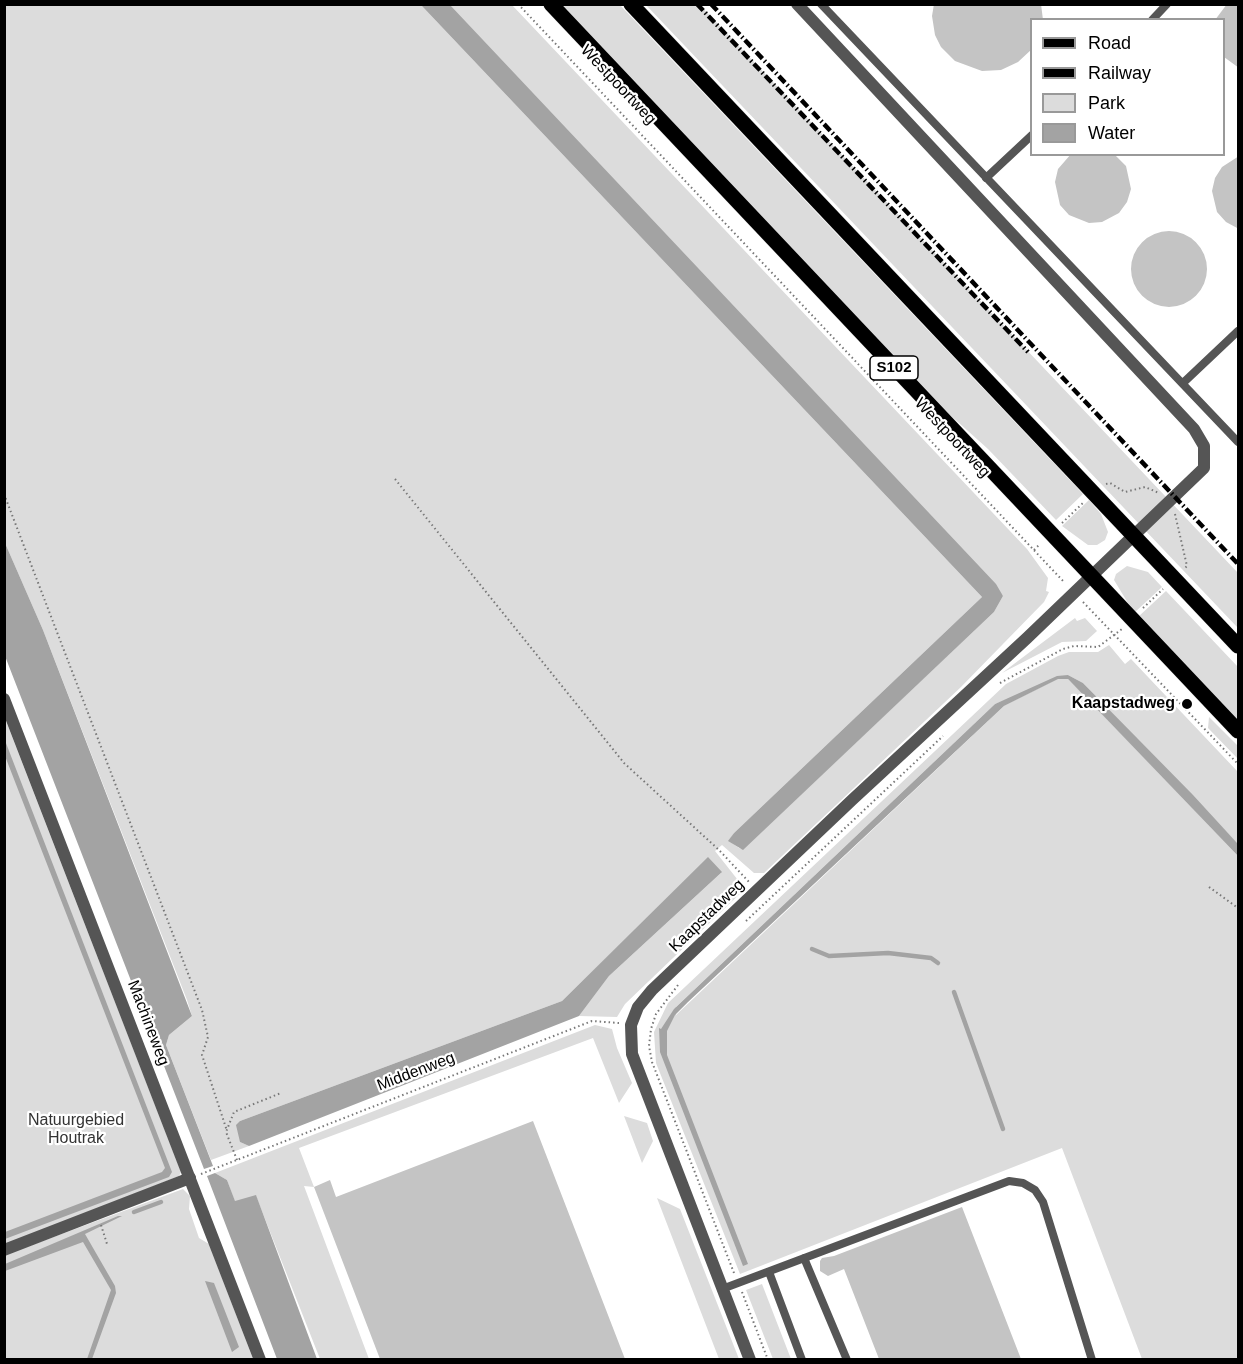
<!DOCTYPE html>
<style>
body{margin:0}
#map{position:relative;width:1243px;height:1364px;overflow:hidden;background:#fff;font-family:Helvetica,sans-serif}
canvas{display:block}
.frame{position:absolute;inset:0;border:6px solid #000;pointer-events:none}
.legend{position:absolute;left:1030px;top:18px;width:195px;height:138px;box-sizing:border-box;background:#fff;border:2px solid #999;margin:0;padding:8px 10px;list-style:none;font-size:18px;color:#000}
.legend li{display:flex;align-items:center;gap:12px;height:30px}
.legend b{width:30px;border:2px solid #999}
</style>
<div id="map">
<canvas width="1243" height="1364"></canvas>
<div class="frame"></div>
<ul class="legend">
<li><b style="height:8px;background:#000"></b>Road</li>
<li><b style="height:8px;background:#000"></b>Railway</li>
<li><b style="height:16px;background:#dcdcdc"></b>Park</li>
<li><b style="height:16px;background:#a3a3a3"></b>Water</li>
</ul>
</div>
<script>
const c = document.querySelector('canvas').getContext('2d');
c.lineJoin = 'round';
function fillPath(path, color) { c.fillStyle = color; c.fill(path, 'evenodd'); }
const poly = rows => new Path2D(rows.map(r => 'M' + r).join(''));
function strokePath(path, color, width, dash) { c.strokeStyle = color; c.lineWidth = width; c.lineCap = dash ? 'butt' : 'round'; c.setLineDash(dash || []); c.stroke(path); }
function write(font, color, halo, rows, align = 'center') {
  c.font = font + ' Helvetica,sans-serif'; c.lineWidth = 4.5; c.setLineDash([]); c.textBaseline = 'middle'; c.strokeStyle = halo; c.fillStyle = color; for (const [text, x, y, turn = 0] of rows) {
    c.save(); c.translate(x, y); c.rotate((+turn || 0) * Math.PI / 180); c.textAlign = isNaN(turn) ? turn : align; if (halo) c.strokeText(text, 0, 0); c.fillText(text, 0, 0); c.restore();
  }
}
fillPath(poly([
 [4,5,421,5,982,597,734,833,729,841,739,848,743,849,994,612,1003,596,446,5,512,5,1027,549,1048,578,1046,591,1049,592,1044,602,961,687,764,873,754,873,722,845,715,851,745,889,625,1004,617,1017,579,1016,609,976,721,873,708,858,562,1001,240,1121,240,1142,249,1146,211,1160,166,1045,169,1035,192,1016,187,1000,43,630,5,543],
 [560,5,620,5,1083,494,1056,520,988,449,939,405],
 [646,5,700,5,1238,573,1238,628],
 [1089,500,1101,514,1108,532,1105,540,1097,545,1088,545,1062,526],
 [1127,566,1148,572,1162,587,1134,613,1114,580,1116,574],
 [1166,591,1238,667,1238,724,1138,617],
 [1075,618,1077,621,1085,618,1097,631,1086,641,1062,642,1002,673],
 [1109,645,1125,664,1131,659,1238,772,1238,844,1083,683,1068,675,1059,679,1068,679,1079,690,1238,856,1238,1359,1142,1359,1062,1148,740,1274,656,1063,654,1032,668,1003,1006,684,1058,656,1069,652,1098,652],
 [1053,681,1004,706,676,1015,676,1007,995,704],
 [4,716,181,1172,179,1176,4,1246],
 [1209,717,1238,746,1238,759,1208,728],
 [595,1025,612,1029,617,1048,632,1083,619,1103,593,1038,299,1148,314,1187,304,1186,369,1359,320,1359,256,1196,235,1202,227,1180,215,1173],
 [624,1116,647,1123,653,1141,642,1163],
 [183,1189,190,1196,189,1209,199,1238,209,1244,253,1359,5,1360,5,1255],
 [657,1198,680,1209,739,1359,719,1359],
 [762,1284,791,1359,773,1359,746,1290]
]), '#dcdcdc');
fillPath(poly([
 [421,5,450,5,996,584,1003,596,994,612,743,850,728,841,734,833,982,597],
 [5,543,43,630,192,1016,169,1035,166,1045,213,1166,204,1169,5,656],
 [1068,675,1083,683,1193,795,1238,844,1238,856,1068,679,1058,679,1004,706,688,1002,675,1015,667,1031,667,1055,748,1264,743,1266,660,1052,659,1028,661,1029,674,1009,995,704,1057,676],
 [4,738,172,1172,169,1177,5,1239,5,1232,162,1172,165,1168,5,756],
 [708,857,722,872,609,976,579,1016,249,1146,240,1142,236,1125,240,1121,562,1001],
 [215,1173,227,1180,235,1201,256,1195,317,1359,277,1359,207,1176],
 [118,1216,122,1216,85,1234,115,1286,116,1293,92,1359,87,1359,111,1290,83,1242,5,1271,5,1264],
 [205,1281,214,1283,239,1347,232,1352]
]), '#a3a3a3');
strokePath(poly([
 [812,949,829,956,888,953,931,958,938,963],
 [954,992,1003,1129],
 [134,1212,161,1202]
]), '#a3a3a3', 4.5);
fillPath(poly([
 [934,4,1041,4,1043,20,1032,20,1032,49,1018,62,1001,70,982,71,955,61,941,47,935,35,932,16],
 [1227,4,1239,4,1239,68,1224,57,1224,20,1215,20],
 [1071,154,1114,154,1126,166,1131,189,1127,202,1119,213,1102,222,1089,223,1069,215,1060,205,1055,182,1058,169],
 [1239,156,1239,229,1226,222,1217,212,1212,191,1215,178,1222,167],
 '1131 269a38 38 0 1 1 76 0a38 38 0 1 1-76 0Z',
 [533,1121,625,1359,380,1359,314,1187,330,1180,336,1197],
 [962,1207,1021,1359,879,1359,844,1269,828,1276,820,1271,820,1261,822,1258,834,1256]
]), '#c4c4c4');
const primary = poly([
 [551,4,1238,731],
 [631,4,1238,646]
]);
strokePath(primary, '#dbdbdb', 16);
strokePath(poly([
 [518,4,1064,582],
 [395,479,624,763,719,850,749,882],
 [1106,484,1110,483,1125,492,1145,487,1159,493],
 [4,494,202,1010,208,1037,202,1055,227,1131],
 [1175,514,1187,566,1184,569],
 [1062,523,1084,502],
 [1034,550,1040,544],
 [1083,602,1238,764],
 [1143,608,1163,589],
 [1000,683,1063,649,1074,646,1098,647,1122,629],
 [1209,887,1238,908],
 [746,921,943,736],
 [678,985,656,1014,651,1029,649,1046,652,1062,734,1273],
 [237,1160,226,1132,234,1112,281,1093],
 [201,1174,592,1021,619,1023],
 [101,1225,107,1244],
 [742,1292,768,1360]
]), '#777', 2, [1.5, 3]);
strokePath(poly([
 [821,4,1238,442],
 [1152,20,1167,4],
 [986,178,1032,135],
 [1183,383,1238,331],
 [804,1258,847,1360],
 [769,1272,802,1360],
 [722,1289,1009,1181,1023,1183,1035,1190,1043,1202,1092,1360]
]), '#555', 8);
strokePath(poly([
 [4,1250,190,1178],
 [750,1360,632,1054,631,1025,638,1007,652,990,852,800,1027,638,1204,468,1204,446,1194,429,797,4]
]), '#555', 12);
strokePath(poly([
 [4,699,260,1360]
]), '#555', 12);
strokePath(primary, '#000', 15);
strokePath(poly([
 [697,4,1028,352],
 [711,4,1238,564]
]), '#000', 4.5, [9, 3, 1.5, 3]);
for (const [x, y, r, color] of [
 [1187,704,6,"#000"]
]) { const dot = new Path2D(); dot.arc(x, y, r, 0, 2 * Math.PI); c.fillStyle = color; c.fill(dot); strokePath(dot, '#fff', 2); }
for (const [x, y, w] of [
 [894,368,48]
]) { const box = new Path2D(); box.roundRect(x - w / 2, y - 12, w, 24, 4.5); c.fillStyle = '#fff'; c.fill(box); strokePath(box, '#000', 1.5); }
write('bold 15px', '#000', null, [
 ["S102",894,368]
]);
write('16px', '#000', '#fff', [
 ["Westpoortweg",618,85,47],
 ["Westpoortweg",952,438,47],
 ["Kaapstadweg",707,916,-44],
 ["Machineweg",148,1023,69],
 ["Middenweg",416,1072,-21]
]);
write('bold 16px', '#000', '#fff', [
 ["Kaapstadweg",1175,704]
], 'right');
write('16px', '#333', '#fff', [
 ["Natuurgebied",76,1121],
 ["Houtrak",76,1139]
]);
</script>
